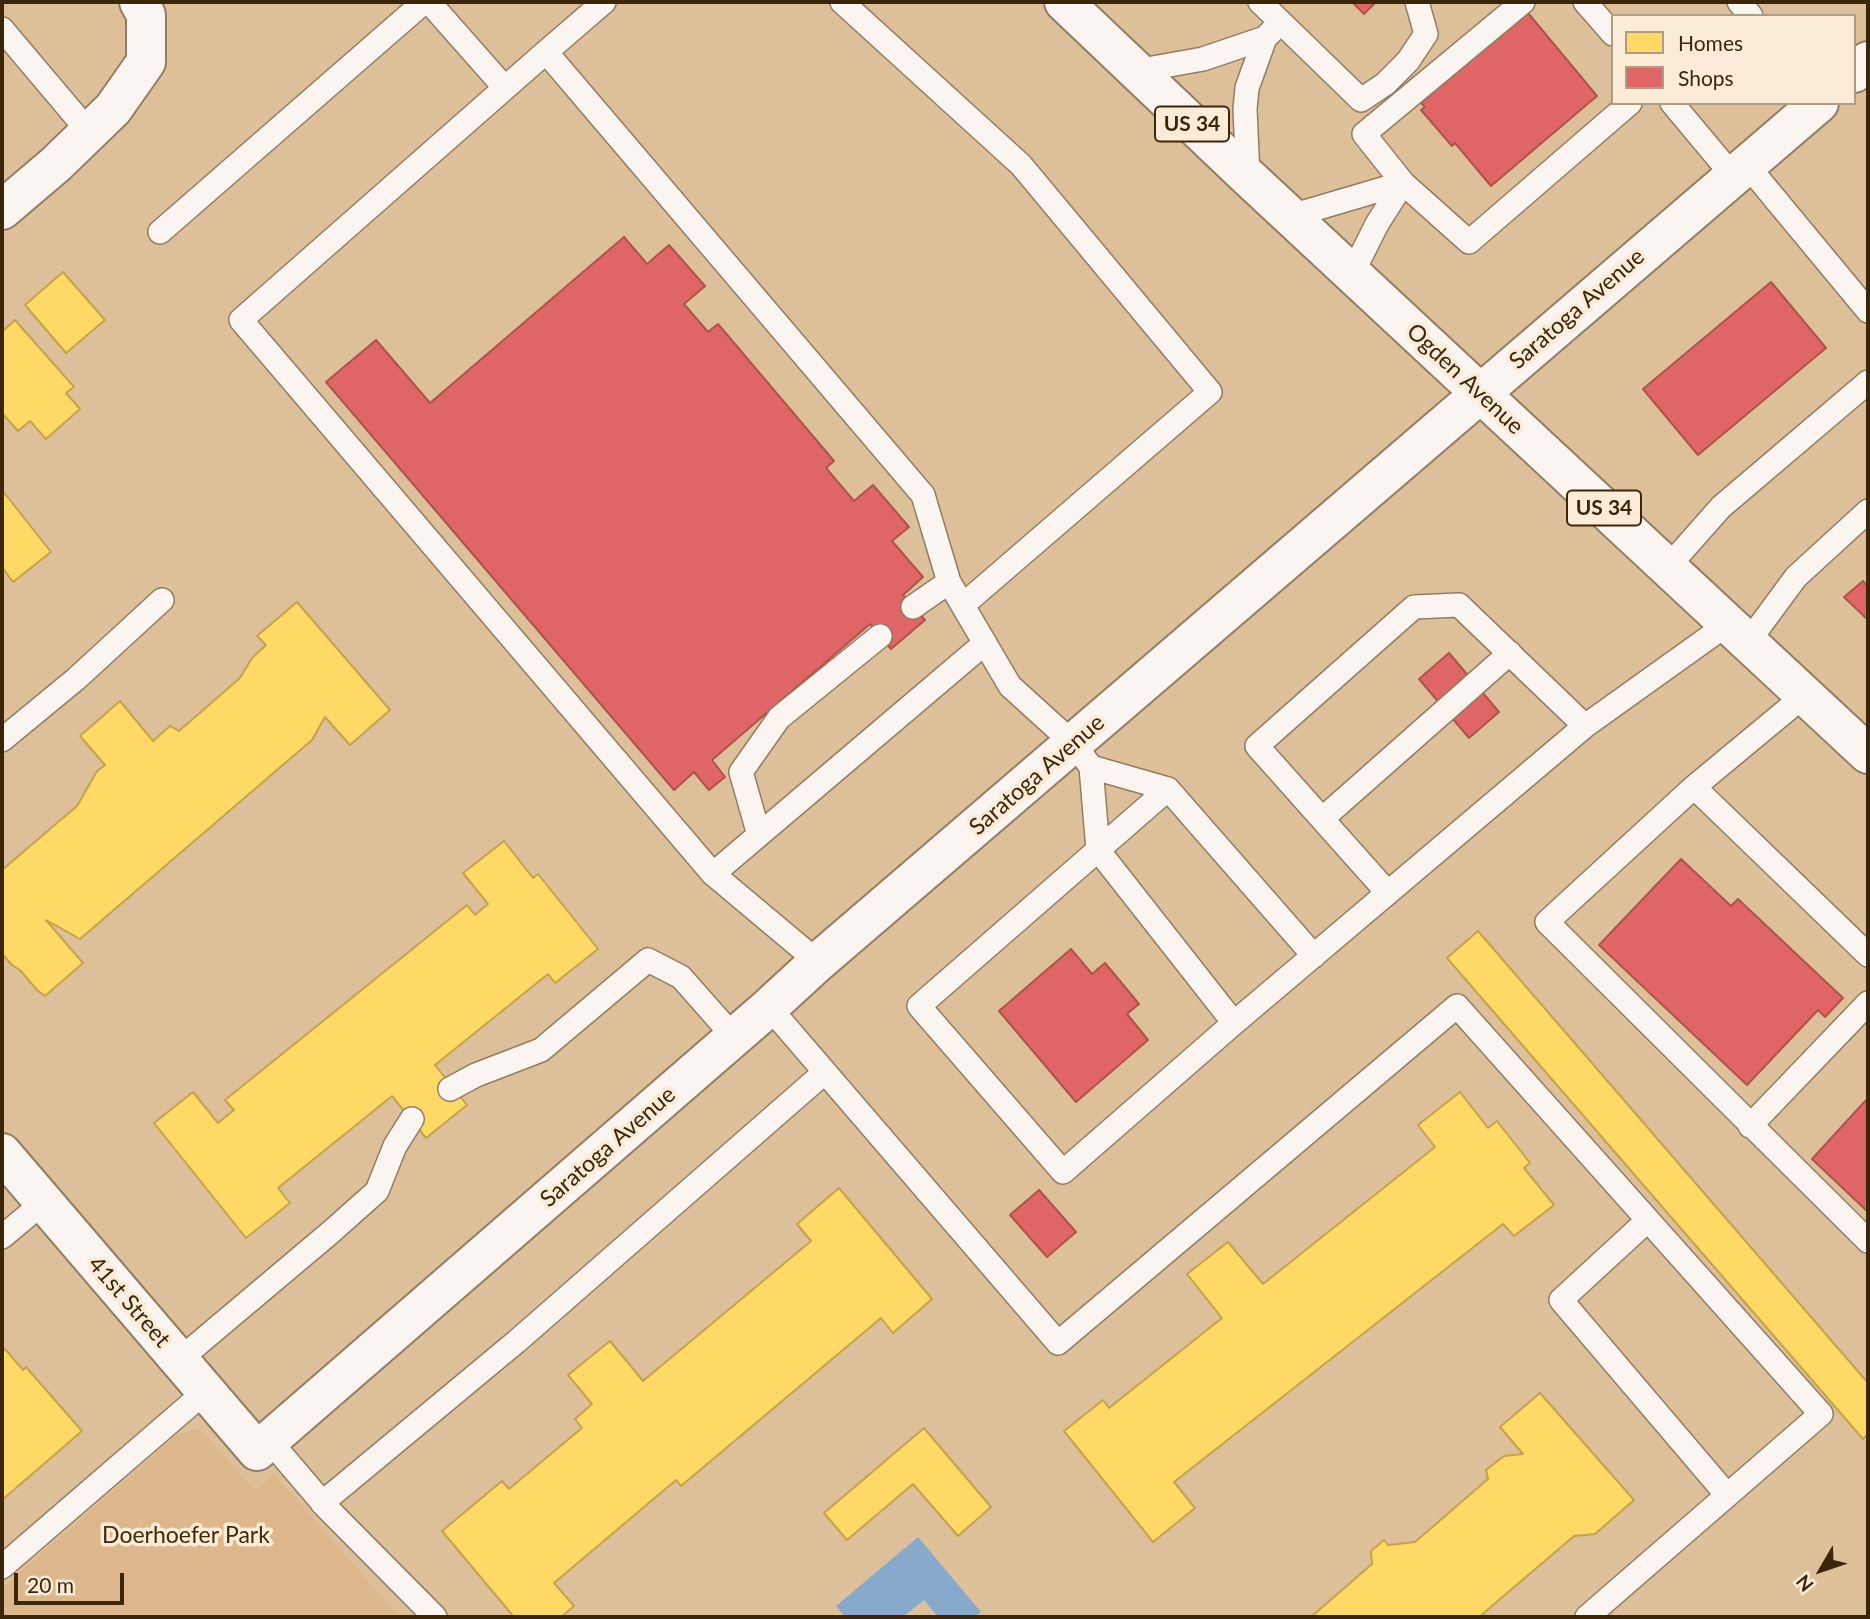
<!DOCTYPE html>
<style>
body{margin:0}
#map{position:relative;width:1870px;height:1619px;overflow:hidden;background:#ddbf9a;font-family:Lato,sans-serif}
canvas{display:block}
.frame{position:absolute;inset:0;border:4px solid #3b2609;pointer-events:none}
.legend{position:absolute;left:1611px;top:14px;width:245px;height:91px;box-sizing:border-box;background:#fbebd7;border:2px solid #ae9c85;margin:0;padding:9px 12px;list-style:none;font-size:21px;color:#3b2609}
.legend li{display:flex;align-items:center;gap:14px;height:35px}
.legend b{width:35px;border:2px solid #ae9c85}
.north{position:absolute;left:1786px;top:1535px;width:70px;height:70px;-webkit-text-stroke:5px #fbebd7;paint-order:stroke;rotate:231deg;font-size:19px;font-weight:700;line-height:28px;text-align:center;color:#3b2609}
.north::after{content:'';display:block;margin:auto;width:24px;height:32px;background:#3b2609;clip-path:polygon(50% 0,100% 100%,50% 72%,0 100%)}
.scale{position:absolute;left:14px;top:1573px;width:110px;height:32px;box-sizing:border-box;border:4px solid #3b2609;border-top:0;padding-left:9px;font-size:21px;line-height:24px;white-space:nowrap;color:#3b2609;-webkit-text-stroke:5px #fbebd7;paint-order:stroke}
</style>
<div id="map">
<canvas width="1870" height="1619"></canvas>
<div class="frame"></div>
<ul class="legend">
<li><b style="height:19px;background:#ffd966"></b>Homes</li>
<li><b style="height:19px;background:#e06666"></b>Shops</li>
</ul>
<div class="north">N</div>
<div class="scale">20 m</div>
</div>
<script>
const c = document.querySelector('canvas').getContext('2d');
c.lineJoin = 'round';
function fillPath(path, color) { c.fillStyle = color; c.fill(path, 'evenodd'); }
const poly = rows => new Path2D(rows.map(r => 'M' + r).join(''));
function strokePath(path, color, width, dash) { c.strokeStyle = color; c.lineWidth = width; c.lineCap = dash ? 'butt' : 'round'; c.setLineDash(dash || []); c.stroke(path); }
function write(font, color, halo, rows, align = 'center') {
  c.font = font + ' Lato,sans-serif'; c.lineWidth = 7; c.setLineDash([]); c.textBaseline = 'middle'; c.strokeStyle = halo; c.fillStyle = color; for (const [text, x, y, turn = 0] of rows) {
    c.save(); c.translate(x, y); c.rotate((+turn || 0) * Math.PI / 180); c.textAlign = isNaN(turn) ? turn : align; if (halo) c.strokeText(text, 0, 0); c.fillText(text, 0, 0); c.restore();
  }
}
fillPath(poly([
 [195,1429,205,1434,256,1491,274,1474,400,1617,2,1617,2,1588,179,1433]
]), '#dbb78b');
fillPath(poly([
 [918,1537,981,1612,975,1617,938,1617,924,1600,903,1617,845,1617,836,1606]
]), '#87a9cc');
const homes = poly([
 [63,272,105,320,66,353,25,305,63,272],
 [15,320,74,387,66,393,80,409,46,439,30,421,18,431,2,413,2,332,15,320],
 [2,490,51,552,13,582,2,567,2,490],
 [297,602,390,710,350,745,325,717,312,740,80,939,46,920,83,963,45,996,38,991,20,970,12,965,2,954,2,870,77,806,97,771,105,765,80,736,120,701,153,741,170,726,179,731,240,678,252,658,266,645,257,636,297,602],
 [504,841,533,878,538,874,598,949,555,983,548,974,435,1065,467,1105,426,1138,392,1096,278,1188,290,1203,246,1238,154,1123,193,1092,218,1123,234,1110,225,1100,467,905,475,915,488,904,463,873,504,841],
 [1478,931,1868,1383,1868,1434,1863,1439,1447,958,1478,931],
 [1460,1092,1488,1128,1497,1121,1530,1163,1524,1168,1554,1205,1514,1236,1503,1224,1174,1482,1195,1508,1153,1542,1064,1431,1103,1400,1109,1408,1222,1318,1187,1274,1228,1242,1263,1284,1435,1147,1418,1125,1460,1092],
 [839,1188,932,1299,893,1333,881,1318,681,1486,676,1480,554,1583,574,1606,561,1617,514,1617,442,1531,502,1481,509,1489,582,1428,575,1419,592,1404,568,1375,610,1341,643,1381,811,1241,797,1224,839,1188],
 [5,1349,23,1370,26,1367,82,1431,2,1500,2,1352,5,1349],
 [1540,1393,1634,1500,1595,1534,1574,1536,1479,1617,1311,1617,1372,1564,1371,1551,1384,1540,1388,1545,1415,1542,1488,1479,1486,1470,1504,1456,1523,1454,1500,1427,1540,1393],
 [924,1428,991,1507,958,1536,913,1484,847,1540,824,1513,924,1428]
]);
fillPath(homes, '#ffd966');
strokePath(homes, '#c4a34a', 2);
const shops = poly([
 [1352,2,1376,2,1364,14,1352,2],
 [1528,13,1597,96,1491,186,1455,143,1452,146,1421,110,1425,107,1421,103,1434,92,1431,89,1441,81,1443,84,1528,13],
 [624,237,647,264,669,245,705,286,684,304,708,332,718,324,834,461,826,468,854,501,873,485,909,527,892,541,923,577,903,595,925,620,891,649,870,624,712,760,725,777,709,790,694,772,674,790,326,382,376,340,430,403,624,237],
 [1771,282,1826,348,1698,455,1643,389,1771,282],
 [1863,581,1868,587,1868,620,1844,597,1863,581],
 [1449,653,1499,712,1469,738,1419,679,1449,653],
 [1681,859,1731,906,1738,899,1843,998,1825,1017,1818,1010,1747,1085,1599,945,1681,859],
 [1071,949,1092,974,1105,963,1139,1004,1127,1014,1148,1040,1076,1102,999,1011,1071,949],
 [1868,1098,1868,1212,1812,1159,1868,1098],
 [1039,1190,1076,1232,1047,1257,1010,1215,1039,1190]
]);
fillPath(shops, '#e06666');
strokePath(shops, '#ae534a', 2);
const lane = poly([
 [429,2,505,88],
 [604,2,546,52,923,495,949,582,1010,686,1074,744,1091,767,1098,850,1234,1023],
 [842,2,1021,165,1210,392,963,605],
 [1260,2,1361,100,1385,84,1408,61,1426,34,1417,2],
 [1523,2,1364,134,1403,183,1469,242,1630,103],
 [1585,2,1613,34],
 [1739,2,1751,16],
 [2,29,89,132],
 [546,52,241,320,713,874,818,962],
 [1136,71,1203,59,1265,38],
 [1672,103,1733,176],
 [1747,165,1868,311],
 [1248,177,1245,109,1247,88,1265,38,1280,23],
 [1291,216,1403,183],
 [160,232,424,2],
 [1352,274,1377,224,1403,183],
 [1668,567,1721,507,1868,382],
 [913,607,949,582],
 [1748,642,1796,577,1868,511],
 [1805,695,1694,787,1547,922,1868,1241],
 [2,740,76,679,162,600],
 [1091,767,1168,789,1314,956],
 [1694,787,1868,955],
 [1168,789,919,1006,1063,1172,1234,1023,1585,726,1729,623],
 [1322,819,1510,653],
 [759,835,741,772,779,718,880,636],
 [713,874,985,643],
 [1388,893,1257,746,1414,607,1459,605,1585,726],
 [769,1007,1058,1343,1457,1006,1821,1414,1587,1617],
 [450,1089,476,1075,541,1050,648,960,681,977,734,1037],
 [1750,1126,1868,1003],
 [1648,1220,1561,1300,1727,1495],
 [2,1237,44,1202],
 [179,1360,331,1232,377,1191,395,1146,412,1119],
 [269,1440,327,1508,435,1617],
 [322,1503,516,1342,825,1072],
 [2,1567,206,1391]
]);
const street = poly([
 [1854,73,1868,61],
 [2,210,55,165,113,109,146,62,146,15,139,2],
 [2,1153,257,1451,769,1007,818,962,1819,103]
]);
const primary = poly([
 [1064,2,1248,177,1868,754]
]);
strokePath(lane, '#927d62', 26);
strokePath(street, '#927d62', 42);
strokePath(primary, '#927d62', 42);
strokePath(lane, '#faf5f0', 23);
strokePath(street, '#faf5f0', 38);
strokePath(primary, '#faf5f0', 38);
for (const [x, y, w] of [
 [1192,124,74],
 [1604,508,74]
]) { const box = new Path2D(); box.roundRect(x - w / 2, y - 17.5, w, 35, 5); c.fillStyle = '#fbebd7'; c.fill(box); strokePath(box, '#3b2609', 2); }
write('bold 21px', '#3b2609', null, [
 ["US 34",1192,124],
 ["US 34",1604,508]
]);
write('23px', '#3b2609', '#fbebd7', [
 ["Saratoga Avenue",1577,309,-41],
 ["Ogden Avenue",1465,379,43],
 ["Saratoga Avenue",1037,775,-41],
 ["Saratoga Avenue",608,1147,-41],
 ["41st Street",129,1302,49]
]);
write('23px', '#412906', '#fbebd7', [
 ["Doerhoefer Park",186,1536]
]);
</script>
